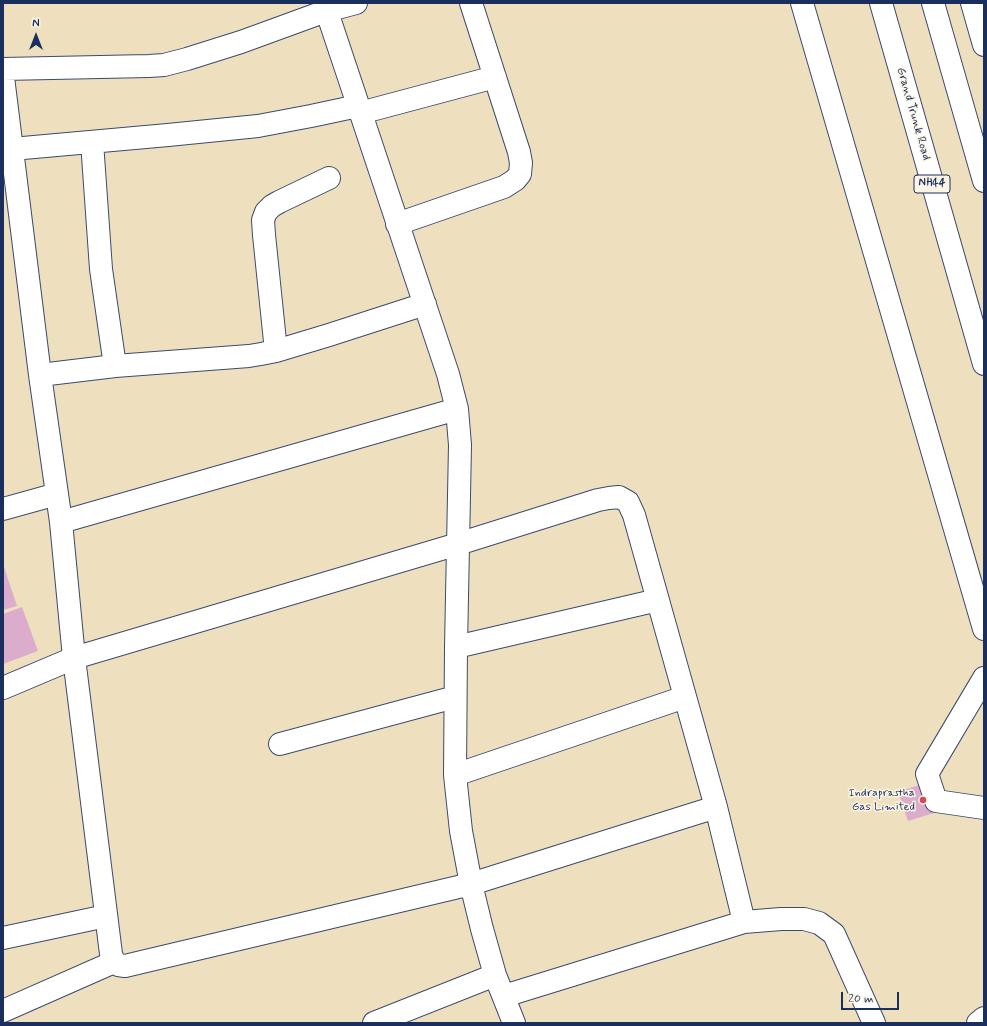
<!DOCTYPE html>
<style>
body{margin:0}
#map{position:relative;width:987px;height:1026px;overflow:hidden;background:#eee0bf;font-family:Mynerve,sans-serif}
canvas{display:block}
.frame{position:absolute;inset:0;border:4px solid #1b2f5e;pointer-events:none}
.north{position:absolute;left:16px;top:16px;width:40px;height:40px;-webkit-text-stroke:3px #fcf5e5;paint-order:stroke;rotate:0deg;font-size:11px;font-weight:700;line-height:16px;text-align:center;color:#1b2f5e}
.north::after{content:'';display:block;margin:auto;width:14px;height:18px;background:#1b2f5e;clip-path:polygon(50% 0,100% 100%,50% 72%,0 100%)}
.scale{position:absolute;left:841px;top:992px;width:58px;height:18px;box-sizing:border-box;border:2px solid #1b2f5e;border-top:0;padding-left:5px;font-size:12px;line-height:14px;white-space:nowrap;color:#1b2f5e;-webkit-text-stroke:3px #fcf5e5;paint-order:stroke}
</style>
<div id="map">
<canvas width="987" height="1026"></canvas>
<div class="frame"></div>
<div class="north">N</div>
<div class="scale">20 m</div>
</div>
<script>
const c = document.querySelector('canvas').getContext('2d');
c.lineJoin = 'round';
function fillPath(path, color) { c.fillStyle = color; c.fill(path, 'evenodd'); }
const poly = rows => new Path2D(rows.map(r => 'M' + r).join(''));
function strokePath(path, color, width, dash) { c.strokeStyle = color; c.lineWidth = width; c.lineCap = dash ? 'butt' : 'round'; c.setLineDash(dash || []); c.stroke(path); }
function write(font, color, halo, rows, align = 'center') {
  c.font = font + ' Mynerve,sans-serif'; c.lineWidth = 3; c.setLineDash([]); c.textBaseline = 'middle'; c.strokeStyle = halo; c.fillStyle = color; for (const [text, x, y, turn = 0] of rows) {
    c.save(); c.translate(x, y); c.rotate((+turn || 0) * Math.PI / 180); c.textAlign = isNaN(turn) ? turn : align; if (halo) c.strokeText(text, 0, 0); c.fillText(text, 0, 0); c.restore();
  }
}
fillPath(poly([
 [3,564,17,606,3,610],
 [22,607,38,651,3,664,3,614],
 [937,779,947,809,908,821,898,792]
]), '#dcaccd');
const minor = poly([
 [324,3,448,374,457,409,460,445,456,647,455,775,461,831,471,884,482,929,495,975,514,1023],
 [972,3,984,45],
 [3,69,149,66,164,65,187,59,241,42,326,11,356,3],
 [3,77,40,375,61,522,74,658,111,954,114,962,118,965,125,966,471,884,716,807],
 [360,113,495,77],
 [92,142,101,269,115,366],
 [12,149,168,135,258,126,311,116,358,106],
 [397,224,504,187,515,180,520,174,521,163,519,152,471,3],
 [276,351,264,235,263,220,266,212,272,206,279,202,329,178],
 [40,375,115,366,249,356,261,354,276,351,329,335,425,304],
 [3,509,57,494],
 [61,522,457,409],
 [456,647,658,600],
 [984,678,927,774,936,801,984,808],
 [3,688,74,658,458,544,598,500,609,498,619,497,628,502,634,515,716,807,744,922,504,996],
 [280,744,455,697],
 [455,775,685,697],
 [744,922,781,919,804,919,819,923,834,934,874,1023],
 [3,938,106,916],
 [3,1011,114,962],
 [374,1023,495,975],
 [978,1023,984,1018]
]);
const major = poly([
 [802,3,984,629]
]);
const highway = poly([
 [881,3,984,364],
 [933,3,984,181]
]);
strokePath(minor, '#3b4a6d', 24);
strokePath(major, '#3b4a6d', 24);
strokePath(highway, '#3b4a6d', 24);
strokePath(minor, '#fff', 22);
strokePath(major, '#fff', 22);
strokePath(highway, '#fff', 22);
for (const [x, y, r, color] of [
 [923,800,4,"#d1495b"]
]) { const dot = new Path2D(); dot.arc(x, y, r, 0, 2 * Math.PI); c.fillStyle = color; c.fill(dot); strokePath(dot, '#fcf5e5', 1.5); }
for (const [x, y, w] of [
 [932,184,36]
]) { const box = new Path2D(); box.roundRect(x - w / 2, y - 9, w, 18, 3); c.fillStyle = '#fcf5e5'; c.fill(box); strokePath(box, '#1b2f5e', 1); }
write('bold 11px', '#1b2f5e', null, [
 ["NH44",932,184]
]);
write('12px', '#1b2f5e', '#fcf5e5', [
 ["Grand Trunk Road",913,114,74]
]);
write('12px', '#1b2f5e', '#fcf5e5', [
 ["Indraprastha",915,793],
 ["Gas Limited",915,807]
], 'right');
</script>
